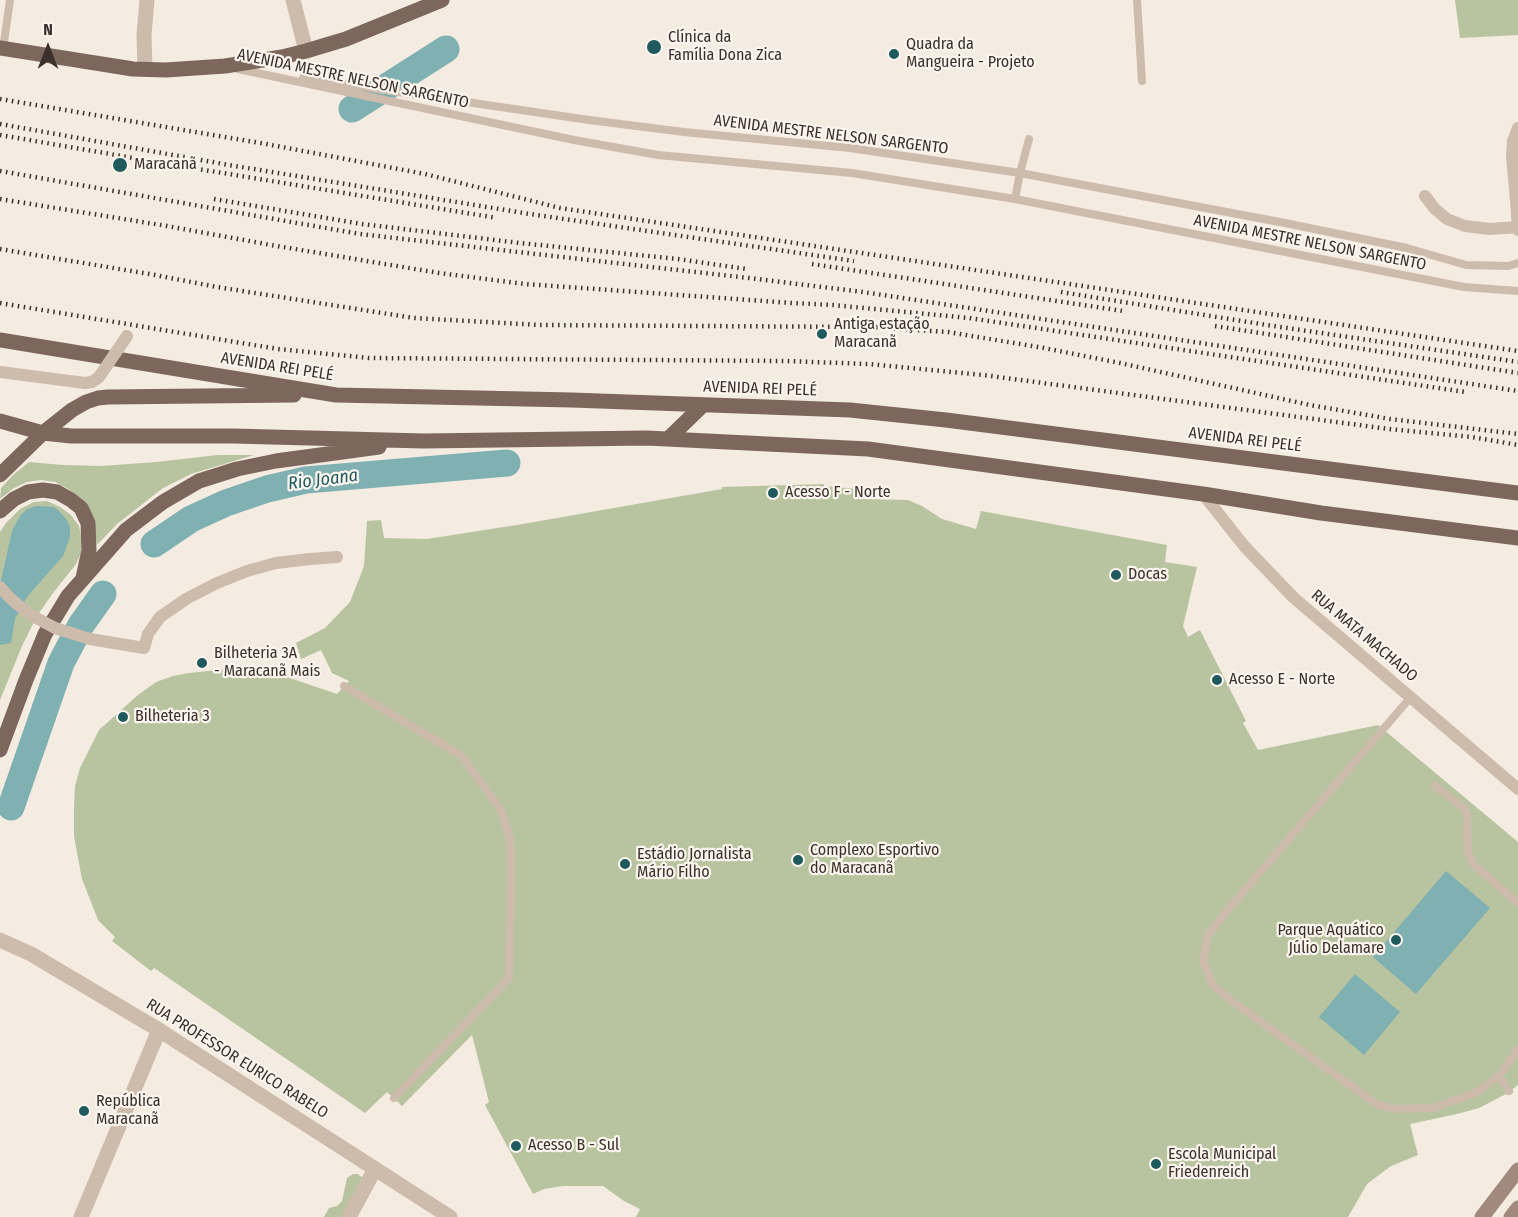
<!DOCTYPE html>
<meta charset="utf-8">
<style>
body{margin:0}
#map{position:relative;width:1518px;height:1217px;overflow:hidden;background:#f4ebe1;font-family:"Fira Sans Condensed",sans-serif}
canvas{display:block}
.north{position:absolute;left:18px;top:18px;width:60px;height:60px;-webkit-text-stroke:4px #fbf5ee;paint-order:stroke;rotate:0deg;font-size:16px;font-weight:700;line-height:24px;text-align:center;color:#3b302b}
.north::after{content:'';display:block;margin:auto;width:21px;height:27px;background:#3b302b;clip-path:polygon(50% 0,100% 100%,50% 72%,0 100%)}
</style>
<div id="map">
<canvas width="1518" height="1217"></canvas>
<div class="north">N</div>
</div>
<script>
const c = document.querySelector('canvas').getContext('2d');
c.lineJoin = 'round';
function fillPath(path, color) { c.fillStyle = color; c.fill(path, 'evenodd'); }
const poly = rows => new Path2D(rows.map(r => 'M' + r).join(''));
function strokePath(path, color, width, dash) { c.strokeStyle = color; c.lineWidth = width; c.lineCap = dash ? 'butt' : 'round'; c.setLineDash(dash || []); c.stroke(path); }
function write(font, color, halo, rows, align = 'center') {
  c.font = font + ' "Fira Sans Condensed",sans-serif'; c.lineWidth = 4.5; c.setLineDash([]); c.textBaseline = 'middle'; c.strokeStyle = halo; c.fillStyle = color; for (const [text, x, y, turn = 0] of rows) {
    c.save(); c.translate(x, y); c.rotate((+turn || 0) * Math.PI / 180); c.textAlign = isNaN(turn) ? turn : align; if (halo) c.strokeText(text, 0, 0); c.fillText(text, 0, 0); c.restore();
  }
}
fillPath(poly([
 [1455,0,1518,0,1518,35,1460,38],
 [218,455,254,455,191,474,163,488,117,524,97,545,94,527,77,496,67,488,55,482,41,480,27,482,14,488,0,499,1,488,13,475,29,462,63,465,101,466,156,462],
 [824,484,824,486,858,489,863,494,864,499,908,500,922,506,942,519,976,529,981,511,1167,545,1165,562,1197,567,1183,626,1188,637,1200,630,1246,721,1243,723,1258,750,1378,725,1518,842,1518,1085,1506,1094,1479,1108,1457,1114,1410,1124,1418,1155,1391,1166,1367,1184,1348,1217,636,1217,640,1209,624,1201,603,1186,563,1186,544,1189,533,1194,485,1105,489,1102,472,1035,402,1106,387,1092,365,1113,154,968,151,971,112,941,115,937,98,920,82,879,74,836,74,807,75,786,80,768,99,730,138,695,156,682,173,676,189,673,267,665,281,675,337,694,349,681,332,673,321,650,301,659,296,643,325,628,350,602,364,566,367,521,381,520,384,538,427,539,523,524,722,489,722,487],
 [47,501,60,507,71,515,79,526,82,541,81,553,76,564,53,593,37,616,22,646,0,700,0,532,6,523,20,509,34,502],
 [353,1174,358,1174,365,1180,348,1217,324,1217,329,1208,337,1206,342,1201,347,1178]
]), '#b8c4a0');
fillPath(poly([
 [37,506,54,507,59,511,67,520,70,527,70,537,63,556,27,597,15,619,11,643,0,645,0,585,12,531,16,523,21,515,27,509],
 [1446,871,1490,908,1416,994,1373,957],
 [1355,974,1400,1012,1364,1055,1319,1017]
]), '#7fb0b2');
strokePath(poly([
 [352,109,446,49],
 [154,544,191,519,226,503,267,489,306,480,507,463],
 [11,807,61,663,81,625,103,594]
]), '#7fb0b2', 27);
strokePath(poly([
 [1137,0,1142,81],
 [3,49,10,0],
 [238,69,574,140,658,155,852,173,1015,199,1464,287,1518,291],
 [303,78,589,120,684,132,850,148,1020,173,1285,223,1407,248,1466,265,1508,266,1518,263],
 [1015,199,1020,173,1029,139],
 [344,686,462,756,502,812,510,839,511,872,509,978,394,1098],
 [1410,698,1225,913,1208,935,1203,960,1212,984,1233,1002,1378,1105,1396,1109,1433,1108,1477,1092,1499,1076,1509,1091],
 [1435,786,1465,809,1467,814,1468,853,1473,864,1518,903],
 [1499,1076,1518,1049]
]), '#cdbbac', 8);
strokePath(poly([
 [1425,196,1435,209,1447,219,1465,226,1490,229,1518,227],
 [1516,200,1512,156,1513,141,1518,128],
 [1203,494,1245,547,1294,598,1518,789]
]), '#cdbbac', 12);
strokePath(poly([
 [293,0,306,51],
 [145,69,144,35,147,0],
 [81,1217,159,1030],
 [349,1217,375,1169]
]), '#cdbbac', 15);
strokePath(poly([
 [0,940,31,954,159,1030,450,1217]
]), '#cdbbac', 15);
strokePath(poly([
 [1482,1217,1518,1170],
 [1511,1217,1518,1208]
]), '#a18a7d', 15);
strokePath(poly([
 [0,48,133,69,166,70,225,66,282,57,306,51,346,39,442,0],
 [0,340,336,395,572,400,850,410,946,420,1518,493],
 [0,421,43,433,71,436,233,436,424,441,647,438,868,449,1203,494,1321,513,1518,538],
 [668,439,702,406],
 [0,475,43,433,72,410,86,402,98,398,108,397,294,395],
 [0,511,14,499,28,492,43,490,57,492,71,500,81,508,88,523,89,550,83,578],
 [0,750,26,680,45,634,68,596,126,530,163,502,199,481,237,469,276,461,379,447]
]), '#7d675c', 15);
strokePath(poly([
 [0,99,266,144,425,174,560,208,1518,351],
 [0,124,229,165,530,214,854,261],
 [0,135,180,166,497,218],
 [0,171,360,234,518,252,749,278,863,292,1518,391],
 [0,199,167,226,271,245,439,273,525,284,792,303,833,305,969,318,1465,392],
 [214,199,362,224,520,243,678,259,746,269],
 [0,249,155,275,217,287,414,318,540,325,868,327,948,332,1044,348,1120,363,1310,405,1390,419,1518,434],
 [812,264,1123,311],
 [1061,292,1267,325,1518,362],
 [0,303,278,349,369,358,785,361,869,364,983,375,1389,429,1472,437,1518,445],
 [1215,326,1518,373]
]), '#3b302b', 4.5, [1.5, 4.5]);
strokePath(poly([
 [1516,200,1518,230],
 [0,372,85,383,92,382,99,377,127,336],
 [0,587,10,598,29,614,55,628,90,639,144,648,148,634,160,617,186,599,217,583,247,571,276,563,310,559,337,557]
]), '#cdbbac', 12);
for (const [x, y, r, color] of [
 [654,47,8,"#1f5a5e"],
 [894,54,6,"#1f5a5e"],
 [120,165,8,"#1f5a5e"],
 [822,334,6,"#1f5a5e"],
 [773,493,6,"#1f5a5e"],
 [1116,575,6,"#1f5a5e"],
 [202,663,6,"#1f5a5e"],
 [1217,680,6,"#1f5a5e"],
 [123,717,6,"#1f5a5e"],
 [798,860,6,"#1f5a5e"],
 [625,864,6,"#1f5a5e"],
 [1396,940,6,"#1f5a5e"],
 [84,1111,6,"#1f5a5e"],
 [516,1146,6,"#1f5a5e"],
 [1156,1164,6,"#1f5a5e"]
]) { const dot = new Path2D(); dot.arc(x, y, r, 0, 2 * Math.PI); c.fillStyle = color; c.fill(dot); strokePath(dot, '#fbf5ee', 2); }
write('16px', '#3b302b', '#fbf5ee', [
 ["Clínica da",668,38],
 ["Família Dona Zica",668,56],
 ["Quadra da",906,45],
 ["Mangueira - Projeto",906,63],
 ["Maracanã",134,165],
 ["Antiga estação",834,325],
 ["Maracanã",834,343],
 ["Acesso F - Norte",785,493],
 ["Docas",1128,575],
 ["Bilheteria 3A",214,654],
 ["- Maracanã Mais",214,672],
 ["Acesso E - Norte",1229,680],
 ["Bilheteria 3",135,717],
 ["Complexo Esportivo",810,851],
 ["do Maracanã",810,869],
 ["Estádio Jornalista",637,855],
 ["Mário Filho",637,873],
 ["Parque Aquático",1384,931,"right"],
 ["Júlio Delamare",1384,949,"right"],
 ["República",96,1102],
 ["Maracanã",96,1120],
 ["Acesso B - Sul",528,1146],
 ["Escola Municipal",1168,1155],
 ["Friedenreich",1168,1173]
], 'left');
write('16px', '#3b302b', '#fbf5ee', [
 ["AVENIDA MESTRE NELSON SARGENTO",353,79,12],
 ["AVENIDA MESTRE NELSON SARGENTO",831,135,7],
 ["AVENIDA MESTRE NELSON SARGENTO",1310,243,11],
 ["AVENIDA REI PELÉ",277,367,9],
 ["AVENIDA REI PELÉ",760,389,2],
 ["AVENIDA REI PELÉ",1245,440,7],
 ["RUA MATA MACHADO",1364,636,40],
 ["RUA PROFESSOR EURICO RABELO",237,1059,32]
]);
write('italic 18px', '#1f5a5e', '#fbf5ee', [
 ["Rio Joana",323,480,-7]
]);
</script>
